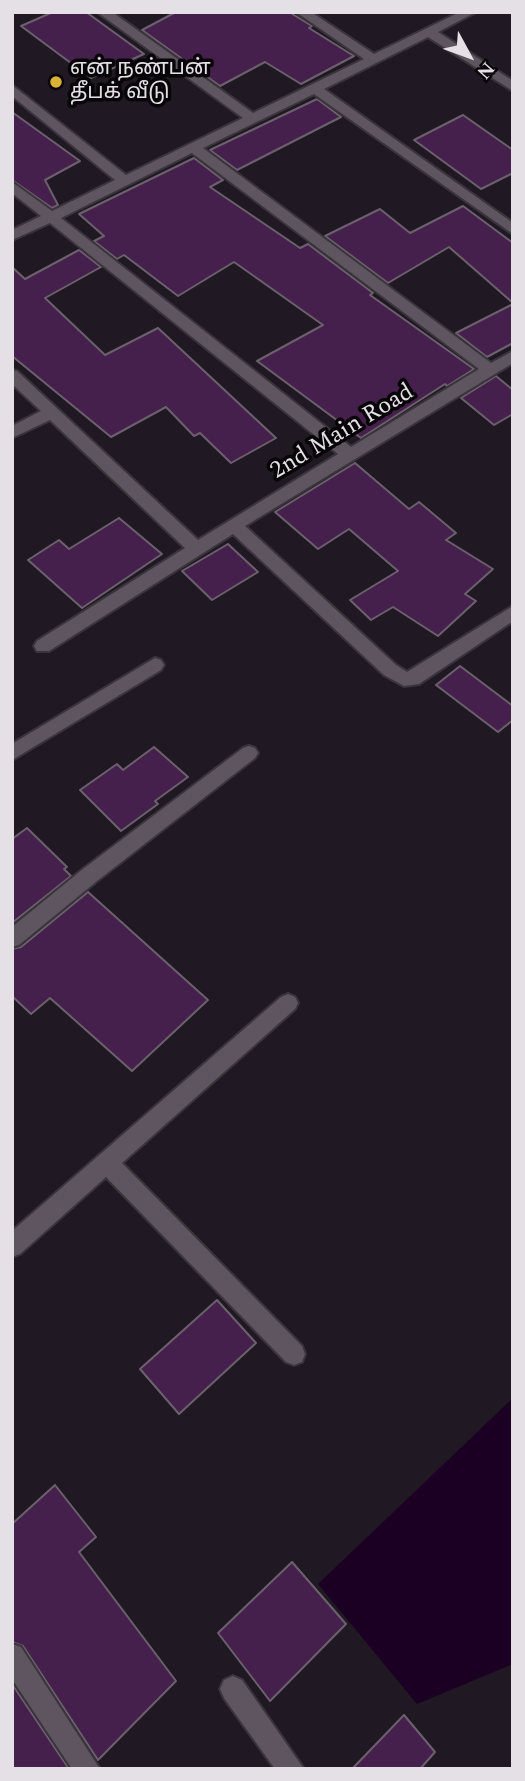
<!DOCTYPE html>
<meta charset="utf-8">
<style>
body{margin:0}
#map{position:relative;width:525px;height:1781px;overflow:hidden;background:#201822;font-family:Spectral,serif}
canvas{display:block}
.frame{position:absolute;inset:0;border:14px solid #e5dfe6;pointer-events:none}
.north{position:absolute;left:434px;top:21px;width:70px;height:70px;-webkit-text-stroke:5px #080509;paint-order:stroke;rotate:131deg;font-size:19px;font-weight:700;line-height:28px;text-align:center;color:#e5dfe6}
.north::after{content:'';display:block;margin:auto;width:24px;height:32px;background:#e5dfe6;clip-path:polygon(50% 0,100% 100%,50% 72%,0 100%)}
</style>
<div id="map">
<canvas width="525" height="1781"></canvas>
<div class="frame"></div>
<div class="north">N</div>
</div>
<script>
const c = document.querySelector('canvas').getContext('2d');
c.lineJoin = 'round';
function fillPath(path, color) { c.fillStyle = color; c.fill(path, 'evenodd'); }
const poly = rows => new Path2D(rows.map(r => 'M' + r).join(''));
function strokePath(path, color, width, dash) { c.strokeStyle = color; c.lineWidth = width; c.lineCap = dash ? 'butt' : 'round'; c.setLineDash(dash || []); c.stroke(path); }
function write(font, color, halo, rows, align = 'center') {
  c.font = font + ' Spectral,"Noto Sans Tamil",serif'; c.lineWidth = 7; c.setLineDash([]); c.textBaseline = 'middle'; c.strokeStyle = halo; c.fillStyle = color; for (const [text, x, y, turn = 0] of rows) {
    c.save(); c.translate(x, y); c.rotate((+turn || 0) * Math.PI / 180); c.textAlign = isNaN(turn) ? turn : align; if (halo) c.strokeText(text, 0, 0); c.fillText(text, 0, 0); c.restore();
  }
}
fillPath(poly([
 [513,1398,513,1664,417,1704,318,1584]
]), '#1c0023');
const building = poly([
 [53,12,86,12,144,54,91,78,21,26,53,12],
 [176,12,289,12,312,26,309,28,354,56,301,84,265,62,220,86,142,30,176,12],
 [317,99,341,117,237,170,210,150,317,99],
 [12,112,80,161,45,180,58,205,52,208,12,180,12,112],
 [463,115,513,150,513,173,481,189,414,140,463,115],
 [194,158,223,180,210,187,300,248,308,244,373,293,370,295,474,369,447,386,445,384,361,438,257,361,323,325,234,262,178,296,124,255,117,259,94,241,104,236,79,214,194,158],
 [463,206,513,243,513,303,449,247,388,283,325,236,380,209,410,233,463,206],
 [79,250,101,267,45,298,105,355,158,328,276,438,231,463,200,433,194,436,166,407,111,437,12,356,12,267,25,279,79,250],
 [513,304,513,343,487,357,456,333,513,304],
 [496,376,513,390,513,414,494,425,461,398,496,376],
 [355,463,409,509,419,502,456,533,446,540,493,569,465,594,476,601,438,636,393,607,371,620,350,600,398,571,349,529,318,549,275,512,355,463],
 [119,518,162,554,82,608,28,560,59,540,69,549,119,518],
 [228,544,258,572,212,600,182,571,228,544],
 [460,666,513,706,513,720,498,732,436,685,460,666],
 [154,747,188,777,155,801,158,804,121,831,80,790,117,764,123,770,154,747],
 [27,828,67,867,64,869,71,876,12,923,12,839,27,828],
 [88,892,208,1000,132,1071,50,998,31,1014,12,996,12,949,21,947,88,892],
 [217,1300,256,1343,179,1414,140,1369,217,1300],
 [55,1485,96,1537,79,1552,176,1681,98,1760,23,1646,12,1642,12,1524,55,1485],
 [292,1562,346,1624,270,1701,218,1633,292,1562],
 [12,1684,69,1769,12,1769,12,1684],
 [404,1715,435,1752,420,1769,352,1769,404,1715]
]);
fillPath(building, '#46204c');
strokePath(building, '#6a616c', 2);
const minor = poly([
 [97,12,112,12,253,113,364,59,296,12,311,12,374,54,460,12,476,12,438,32,513,81,513,91,428,37,324,89,513,223,513,234,314,94,203,148,491,363,513,351,513,363,245,526,396,665,407,672,513,606,513,621,419,684,404,686,384,675,233,534,49,651,37,651,34,646,37,641,185,548,50,420,12,438,12,426,41,411,12,384,12,370,17,371,198,540,338,454,50,223,12,240,12,230,41,216,12,193,12,182,52,211,115,180,12,96,12,85,126,175,243,118,97,12],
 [192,153,479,369,351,447,61,218,192,153],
 [155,658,161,660,164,665,161,670,12,760,12,744,155,658],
 [249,746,255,748,258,753,255,758,97,881,19,945,12,947,12,927,83,869,243,748,249,746],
 [288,994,295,997,298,1003,295,1009,122,1163,302,1346,305,1354,302,1362,294,1365,286,1362,106,1177,20,1254,12,1257,12,1231,281,997,288,994],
 [12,1644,21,1647,100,1769,72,1769,12,1679,12,1644],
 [233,1676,242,1680,304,1769,275,1769,224,1698,220,1689,224,1680,233,1676]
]);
strokePath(minor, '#3a343b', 4);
fillPath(minor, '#5e5560');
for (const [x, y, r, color] of [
 [56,82,7,"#d9b434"]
]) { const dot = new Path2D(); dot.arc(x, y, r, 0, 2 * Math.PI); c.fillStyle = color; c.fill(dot); strokePath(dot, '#080509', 2.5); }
write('21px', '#e5dfe6', '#080509', [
 ["என் நண்பன்",70,70],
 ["தீபக் வீடு",70,94]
], 'left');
write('24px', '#e5dfe6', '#080509', [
 ["2nd Main Road",343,433,-31]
]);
</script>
